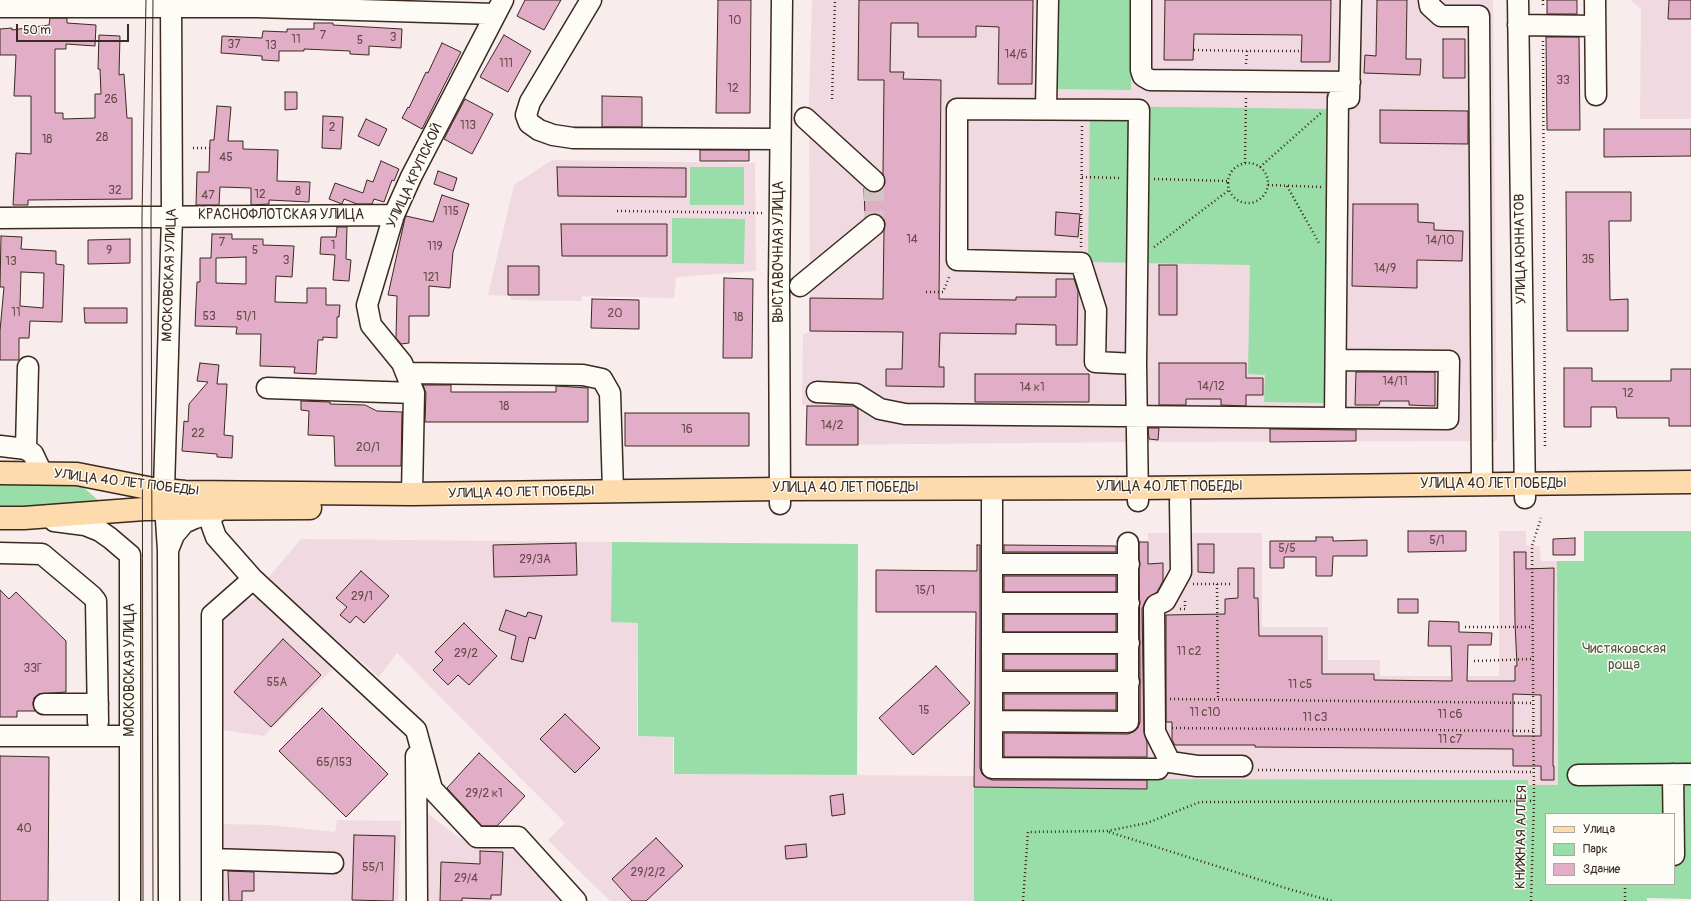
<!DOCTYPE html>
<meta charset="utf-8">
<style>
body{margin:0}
#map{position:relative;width:1691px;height:901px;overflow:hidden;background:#f8eced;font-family:Pangolin,sans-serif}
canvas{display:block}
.legend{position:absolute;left:1545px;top:813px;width:130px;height:72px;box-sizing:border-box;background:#fdfcf7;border:1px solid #afa8a0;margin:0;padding:5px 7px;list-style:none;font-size:12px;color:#3b2a1e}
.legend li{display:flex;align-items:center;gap:8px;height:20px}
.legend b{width:20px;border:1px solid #afa8a0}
.scale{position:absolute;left:16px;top:24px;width:113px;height:18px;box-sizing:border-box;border:2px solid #3b2a1e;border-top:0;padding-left:5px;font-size:12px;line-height:14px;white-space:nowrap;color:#3b2a1e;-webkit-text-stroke:3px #fdfcf7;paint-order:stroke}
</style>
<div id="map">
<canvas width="1691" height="901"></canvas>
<ul class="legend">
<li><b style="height:5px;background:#fedbac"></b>Улица</li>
<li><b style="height:11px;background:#99dda8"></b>Парк</li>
<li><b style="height:11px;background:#e2adc6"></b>Здание</li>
</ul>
<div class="scale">50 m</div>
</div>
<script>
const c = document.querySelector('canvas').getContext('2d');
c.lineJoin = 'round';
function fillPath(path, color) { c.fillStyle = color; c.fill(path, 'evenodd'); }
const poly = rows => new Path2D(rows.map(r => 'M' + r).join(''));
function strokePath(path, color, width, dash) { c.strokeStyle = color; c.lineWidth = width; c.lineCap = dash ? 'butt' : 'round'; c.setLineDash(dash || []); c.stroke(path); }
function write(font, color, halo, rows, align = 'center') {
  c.font = font + ' Pangolin,sans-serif'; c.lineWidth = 3; c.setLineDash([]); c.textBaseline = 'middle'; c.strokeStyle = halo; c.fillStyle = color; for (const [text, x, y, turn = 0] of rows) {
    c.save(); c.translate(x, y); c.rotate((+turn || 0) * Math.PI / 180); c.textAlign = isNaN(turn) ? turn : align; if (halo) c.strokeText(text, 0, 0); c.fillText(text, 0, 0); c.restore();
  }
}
fillPath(poly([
 [812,0,1493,0,1497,441,1137,442,806,445,807,406,802,405,803,335,810,331,809,99],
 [1632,0,1691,0,1691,119,1640,119,1641,9,1632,2],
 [552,160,755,163,756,271,676,277,674,298,582,296,581,301,511,300,511,296,488,295,514,185],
 [1499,531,1526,531,1526,546,1540,546,1541,561,1557,561,1558,785,1528,785,1528,780,1147,779,1148,533,1262,533,1262,627,1328,627,1328,660,1380,660,1380,676,1499,676],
 [301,539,612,542,611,622,638,623,637,736,673,737,673,774,974,776,974,901,610,901,548,840,565,823,397,653,379,677,267,579],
 [260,596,333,669,264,736,221,730,221,623,229,606],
 [426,812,458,837,479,848,516,850,561,901,427,901],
 [337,820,401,821,398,901,220,901,221,824,270,825,335,832]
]), '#f1d9e1');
fillPath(poly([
 [1056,0,1132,0,1131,90,1055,89],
 [1090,106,1329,109,1325,403,1264,402,1265,375,1248,374,1250,265,1088,262],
 [690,167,744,167,744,205,690,205],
 [672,218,745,219,744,264,672,263],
 [0,485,69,485,83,487,98,500,95,507,0,508],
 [1584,531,1691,531,1691,899,1647,898,1647,901,974,901,974,787,1147,789,1147,779,1528,780,1528,785,1558,785,1557,561,1584,561],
 [1546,814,1674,814,1674,884,1546,884],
 [612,542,858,544,857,775,674,774,674,737,638,736,638,623,611,622]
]), '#99dda8');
const building = poly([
 [525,0,561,0,544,30,517,16,525,0],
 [718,0,751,0,750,113,716,113,718,0],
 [859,0,1033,0,1032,84,998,84,999,27,976,26,976,37,918,37,918,23,891,23,890,72,904,72,903,79,941,80,939,299,1016,300,1016,297,1056,297,1056,279,1074,279,1078,291,1077,345,1056,345,1056,325,1016,324,1016,334,940,333,939,367,944,367,944,387,886,386,886,369,902,369,903,332,810,331,810,298,883,299,884,231,885,223,883,217,878,214,872,214,865,218,864,188,871,192,877,192,882,189,885,183,883,174,884,80,858,80,859,0],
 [1165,0,1331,0,1330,62,1301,62,1302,35,1194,34,1193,60,1164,60,1165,0],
 [1377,0,1407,0,1406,59,1421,59,1420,75,1364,73,1365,55,1376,56,1377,0],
 [1547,0,1577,0,1577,14,1547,14,1547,0],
 [1669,0,1691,0,1691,19,1668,19,1669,0],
 [50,18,67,18,67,23,96,25,95,46,66,44,66,49,55,49,55,113,63,113,63,119,95,118,95,94,101,94,100,69,98,69,99,35,120,36,119,75,124,74,127,118,132,118,132,199,28,200,28,205,13,205,16,153,31,154,31,96,14,96,16,55,0,55,0,29,12,28,12,30,49,25,50,18],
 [314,23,333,23,333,25,402,29,401,48,369,46,369,55,350,54,350,51,304,49,304,51,279,51,279,61,262,60,262,56,221,53,222,36,262,38,263,31,287,32,287,29,314,29,314,23],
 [504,35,531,51,508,92,480,77,504,35],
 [1546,37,1579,37,1580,130,1547,130,1546,37],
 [1443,39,1465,39,1465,78,1443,78,1443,39],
 [442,43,461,52,422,129,402,118,408,107,409,108,426,72,428,73,442,43],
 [285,92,297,92,297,109,285,110,285,92],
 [602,96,642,97,642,127,602,127,602,96],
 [465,99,493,114,472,154,444,139,465,99],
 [217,106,231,107,228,141,243,141,243,149,278,150,277,181,310,182,309,202,269,200,269,204,251,205,251,188,220,187,219,205,196,205,197,172,209,172,210,140,214,140,217,106],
 [1380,110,1468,111,1468,144,1380,143,1380,110],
 [323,116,343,117,341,149,322,148,323,116],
 [366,119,387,129,379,146,358,136,366,119],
 [1604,129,1691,129,1691,156,1604,157,1604,129],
 [700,150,749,150,749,161,700,161,700,150],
 [381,161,399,169,394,181,392,180,384,202,374,199,372,204,357,204,344,199,342,204,329,199,335,183,363,193,367,180,373,182,381,161],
 [557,167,686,168,686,197,558,196,557,167],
 [438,171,457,178,453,191,434,184,438,171],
 [1566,192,1631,192,1631,221,1609,221,1610,300,1628,299,1628,331,1567,331,1566,192],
 [442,195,469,204,453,252,450,288,429,286,429,316,409,316,409,343,401,344,396,338,397,296,388,295,405,218,406,216,433,222,442,195],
 [1353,204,1418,204,1418,222,1434,223,1434,230,1463,231,1462,261,1417,260,1417,288,1352,286,1353,204],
 [1056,212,1080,214,1078,237,1055,235,1056,212],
 [561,224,667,224,667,256,562,256,561,224],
 [337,227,347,227,346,259,351,260,349,281,333,280,335,255,320,254,321,237,336,237,337,227],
 [212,234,232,234,232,239,263,239,263,245,294,246,292,277,276,276,275,302,307,303,307,288,326,288,326,305,340,305,339,317,337,317,337,338,323,337,323,340,318,340,316,374,294,373,295,367,260,366,261,334,236,334,237,327,195,326,197,282,200,282,200,258,211,258,212,234],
 [246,257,246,284,216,283,216,258,246,257],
 [1,236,22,237,21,249,56,251,56,264,64,265,62,322,30,321,29,338,19,338,19,360,0,360,0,331,4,287,0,287,1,236],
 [21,272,44,273,43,308,20,306,21,272],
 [130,239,130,263,88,264,88,240,130,239],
 [1159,265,1177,265,1177,315,1159,315,1159,265],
 [508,266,539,266,539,295,508,295,508,266],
 [724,278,753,279,752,358,723,358,724,278],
 [592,299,639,300,639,329,591,328,592,299],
 [84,308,127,308,127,323,85,323,84,308],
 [200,363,219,365,217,384,227,384,224,435,233,436,232,458,217,457,217,454,182,451,184,421,188,422,189,404,208,382,197,381,200,363],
 [1159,363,1246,363,1246,378,1263,378,1263,395,1246,395,1246,406,1221,405,1221,399,1186,399,1186,405,1159,405,1159,363],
 [1564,368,1592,368,1592,381,1671,381,1671,369,1691,369,1691,426,1669,426,1669,418,1617,418,1616,407,1591,407,1591,427,1564,427,1564,368],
 [1356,372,1435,372,1435,406,1409,405,1409,401,1380,401,1379,405,1355,405,1356,372],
 [975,374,1089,374,1089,402,975,402,975,374],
 [423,385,451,385,451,392,556,392,556,386,588,388,588,422,425,422,426,393,423,385],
 [301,401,330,402,330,404,365,405,377,411,402,412,401,466,335,466,334,436,308,435,309,411,301,410,301,401],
 [807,406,854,406,858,409,858,445,806,445,807,406],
 [625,413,749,413,749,446,625,446,625,413],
 [1148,428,1159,428,1158,440,1149,439,1148,428],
 [1270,429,1356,430,1356,441,1270,442,1270,429],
 [1408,531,1466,531,1466,551,1408,552,1408,531],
 [1316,537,1333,537,1333,541,1367,540,1367,556,1333,556,1332,576,1316,576,1316,557,1284,557,1284,568,1270,568,1270,541,1316,541,1316,537],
 [1575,538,1575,555,1553,555,1553,539,1575,538],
 [1139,542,1148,542,1148,564,1163,563,1163,581,1157,592,1146,600,1142,609,1144,732,1147,742,1147,757,1004,757,1004,733,1128,734,1133,732,1138,728,1140,722,1140,682,1139,542],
 [576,543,577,575,494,577,493,545,576,543],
 [1198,544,1214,544,1214,573,1198,572,1198,544],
 [977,545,980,545,980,768,982,774,987,778,992,780,1147,780,1147,789,974,787,976,612,876,612,876,570,977,571,977,545],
 [1004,545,1116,546,1116,552,1004,552,1004,545],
 [1514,552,1526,552,1526,569,1554,568,1553,766,1554,766,1554,780,1541,780,1541,766,1513,766,1513,749,1255,747,1255,745,1175,745,1172,740,1172,722,1166,722,1166,615,1225,614,1225,599,1238,598,1238,568,1254,568,1254,598,1258,598,1259,636,1322,636,1322,674,1374,674,1374,680,1452,681,1451,646,1428,646,1429,621,1459,622,1459,632,1492,633,1491,645,1468,645,1467,681,1515,681,1515,666,1517,666,1515,622,1514,552],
 [1513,694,1541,695,1541,736,1513,736,1513,694],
 [361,571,389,596,364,623,356,616,350,623,340,615,347,607,336,598,361,571],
 [1004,576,1116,576,1116,592,1004,592,1004,576],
 [0,590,9,599,16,592,66,641,66,692,39,694,34,698,33,704,35,711,17,711,17,717,0,717,0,590],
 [1398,599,1418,599,1418,613,1398,613,1398,599],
 [506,610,526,617,528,612,542,616,535,639,529,637,523,662,511,659,516,636,499,630,506,610],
 [1004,614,1116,614,1116,632,1004,632,1004,614],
 [464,623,497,656,469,685,458,675,448,685,433,670,443,660,435,652,464,623],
 [283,639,321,675,271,727,234,692,283,639],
 [1004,654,1116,654,1116,670,1004,670,1004,654],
 [936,666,970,703,913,755,879,718,936,666],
 [1004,694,1116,694,1116,710,1004,710,1004,694],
 [322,708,388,774,346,817,279,751,322,708],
 [565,714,600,748,575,773,540,739,565,714],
 [479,753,525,796,497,826,482,826,447,788,479,753],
 [0,756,49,757,48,901,0,901,0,756],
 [843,794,845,814,832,816,830,796,843,794],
 [354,835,395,836,393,901,352,900,354,835],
 [656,838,683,866,646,901,632,901,612,879,656,838],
 [806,844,807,857,786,859,785,846,806,844],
 [480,851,503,852,501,895,491,895,491,899,462,898,462,901,440,901,441,862,480,864,480,851],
 [228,871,254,872,254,891,242,891,242,901,229,901,228,871]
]);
fillPath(building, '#e2adc6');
strokePath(building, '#3b2a1e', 1);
strokePath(poly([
 [874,181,874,225]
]), '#d2c5c4', 20, [20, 10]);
const minor = poly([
 [591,0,530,102,526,115,529,123,539,130,553,135,573,138,780,139],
 [1141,0,1141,70,1143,76,1150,80,1350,82],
 [1429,0,1430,6,1441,16,1479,16,1482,484],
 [1518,0,1525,498],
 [1595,0,1596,95],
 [0,7,256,7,495,14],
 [1518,25,1595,26],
 [1046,109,1048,0],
 [805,118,874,181],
 [0,218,394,215],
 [800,286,874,225],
 [1136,364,1095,362,1096,310,1081,263,957,260,957,109,1139,110,1136,364,1138,501],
 [406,373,583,375,602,379,610,393,613,491],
 [267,388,414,393],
 [817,392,856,394,880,409,905,414,1448,419,1449,361,1336,360],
 [1335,418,1338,98,1349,98,1351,0],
 [0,446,26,449,33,454,42,473],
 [26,449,28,367],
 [412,494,414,393,402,363,371,325,367,305,394,215,411,177,503,0],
 [992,501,992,768,1158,769],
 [1180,501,1181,572,1165,601,1156,605,1154,609,1155,732,1170,762,1197,766,1242,766],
 [780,504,779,285,782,0],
 [210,514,212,526,216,537,253,579],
 [54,521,85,525,100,531,110,538,130,555,130,901],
 [168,550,174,535,184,523,195,518,217,512],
 [0,553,42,554,92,596,96,601,98,722],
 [992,564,1129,564],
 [992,603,1129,603],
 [992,643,1129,643],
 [992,682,1129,682],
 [44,704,98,704],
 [992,721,1128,722,1128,543],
 [0,736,130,736],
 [416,756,417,901],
 [1673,774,1674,855],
 [1578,775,1691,774],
 [212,859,333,863],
 [169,901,168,550,164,490,172,216,171,0],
 [212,901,212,615,253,579,416,730,432,789,477,837,518,837,576,901]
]);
const major = poly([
 [0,473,77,474,153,489,185,492,412,494,779,489,1138,488,1691,482],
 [0,518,24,518,144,509,310,508]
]);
strokePath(minor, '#3b2a1e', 23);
strokePath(major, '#3b2a1e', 25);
strokePath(poly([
 [1543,0,1543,8],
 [1543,41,1545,449],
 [1194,50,1247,51],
 [1246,64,1247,51,1302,51],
 [832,99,835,0],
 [193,148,210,148],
 '1228 183a20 20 0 1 1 40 0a20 20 0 1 1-40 0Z',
 [1245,163,1246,97],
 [1260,167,1321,113],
 [1082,177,1121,178],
 [1154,179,1228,181],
 [1268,185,1322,187],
 [1287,186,1319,243],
 [617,211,763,213],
 [1081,247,1082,126],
 [1154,247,1229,190],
 [926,292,943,292,950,275],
 [1193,584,1232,584],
 [1217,584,1218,699],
 [1180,609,1185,609,1185,601],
 [1465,627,1533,627],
 [1474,661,1533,659],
 [1170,699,1534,703],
 [1172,728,1534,731],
 [1258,770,1534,772],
 [1109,832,1292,890,1332,901],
 [1023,901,1028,832,1107,831,1147,823,1200,802,1534,801],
 [1531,901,1534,801,1532,546,1541,518],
 [1625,901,1625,884]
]), '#3b2a1e', 2.5, [1, 3]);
strokePath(minor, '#fdfcf7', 20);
strokePath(major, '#fedbac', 22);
strokePath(poly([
 [153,0,151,216,153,901],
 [143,901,142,216,146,0]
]), '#3b2a1e', 1);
write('12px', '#654b48', null, [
 ["10",735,21],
 ["7",323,36],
 ["3",393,38],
 ["11",296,40],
 ["5",360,41],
 ["37",234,45],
 ["13",271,46],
 ["14/6",1016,55],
 ["111",506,64],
 ["33",1563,81],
 ["12",733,89],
 ["26",111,100],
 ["113",468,126],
 ["2",332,128],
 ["28",102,138],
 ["18",47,140],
 ["45",226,158],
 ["32",115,191],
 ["8",298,192],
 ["12",260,195],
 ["47",208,196],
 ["115",451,212],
 ["14",912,240],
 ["14/10",1440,241],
 ["7",222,243],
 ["1",333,246],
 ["119",435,247],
 ["9",109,251],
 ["5",255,251],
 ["35",1588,260],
 ["3",286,261],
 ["13",11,262],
 ["14/9",1385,269],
 ["121",431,278],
 ["11",16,313],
 ["20",615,314],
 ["53",209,317],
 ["51/1",246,317],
 ["18",738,318],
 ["14/11",1395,382],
 ["14/12",1211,387],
 ["14 к1",1032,388],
 ["12",1628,394],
 ["18",504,407],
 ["14/2",832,426],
 ["16",687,430],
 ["22",198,434],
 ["20/1",368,448],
 ["5/1",1437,541],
 ["5/5",1287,549],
 ["29/3А",535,560],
 ["15/1",925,591],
 ["29/1",362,597],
 ["11 с2",1189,652],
 ["29/2",466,654],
 ["33Г",33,669],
 ["55А",277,683],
 ["11 с5",1300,685],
 ["15",924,711],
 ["11 с10",1205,713],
 ["11 с6",1450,715],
 ["11 с3",1315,718],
 ["11 с7",1450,740],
 ["65/153",334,763],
 ["29/2 к1",484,794],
 ["40",24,829],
 ["55/1",373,868],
 ["29/2/2",648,873],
 ["29/4",466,879]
]);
write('14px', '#3b2a1e', '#fdfcf7', [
 ["УЛИЦА КРУПСКОЙ",415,176,-65],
 ["КРАСНОФЛОТСКАЯ УЛИЦА",281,215],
 ["УЛИЦА ЮННАТОВ",1521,249,-91],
 ["ВЫСТАВОЧНАЯ УЛИЦА",779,252,-90],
 ["МОСКОВСКАЯ УЛИЦА",170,275,-88],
 ["УЛИЦА 40 ЛЕТ ПОБЕДЫ",126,483,7],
 ["УЛИЦА 40 ЛЕТ ПОБЕДЫ",1493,484],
 ["УЛИЦА 40 ЛЕТ ПОБЕДЫ",1169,487],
 ["УЛИЦА 40 ЛЕТ ПОБЕДЫ",845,488],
 ["УЛИЦА 40 ЛЕТ ПОБЕДЫ",521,493,-1],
 ["МОСКОВСКАЯ УЛИЦА",130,670,-90],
 ["КНИЖНАЯ АЛЛЕЯ",1522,837,-89]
]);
write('14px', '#525740', '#fdfcf7', [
 ["Чистяковская",1624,649],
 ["роща",1624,665]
]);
</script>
